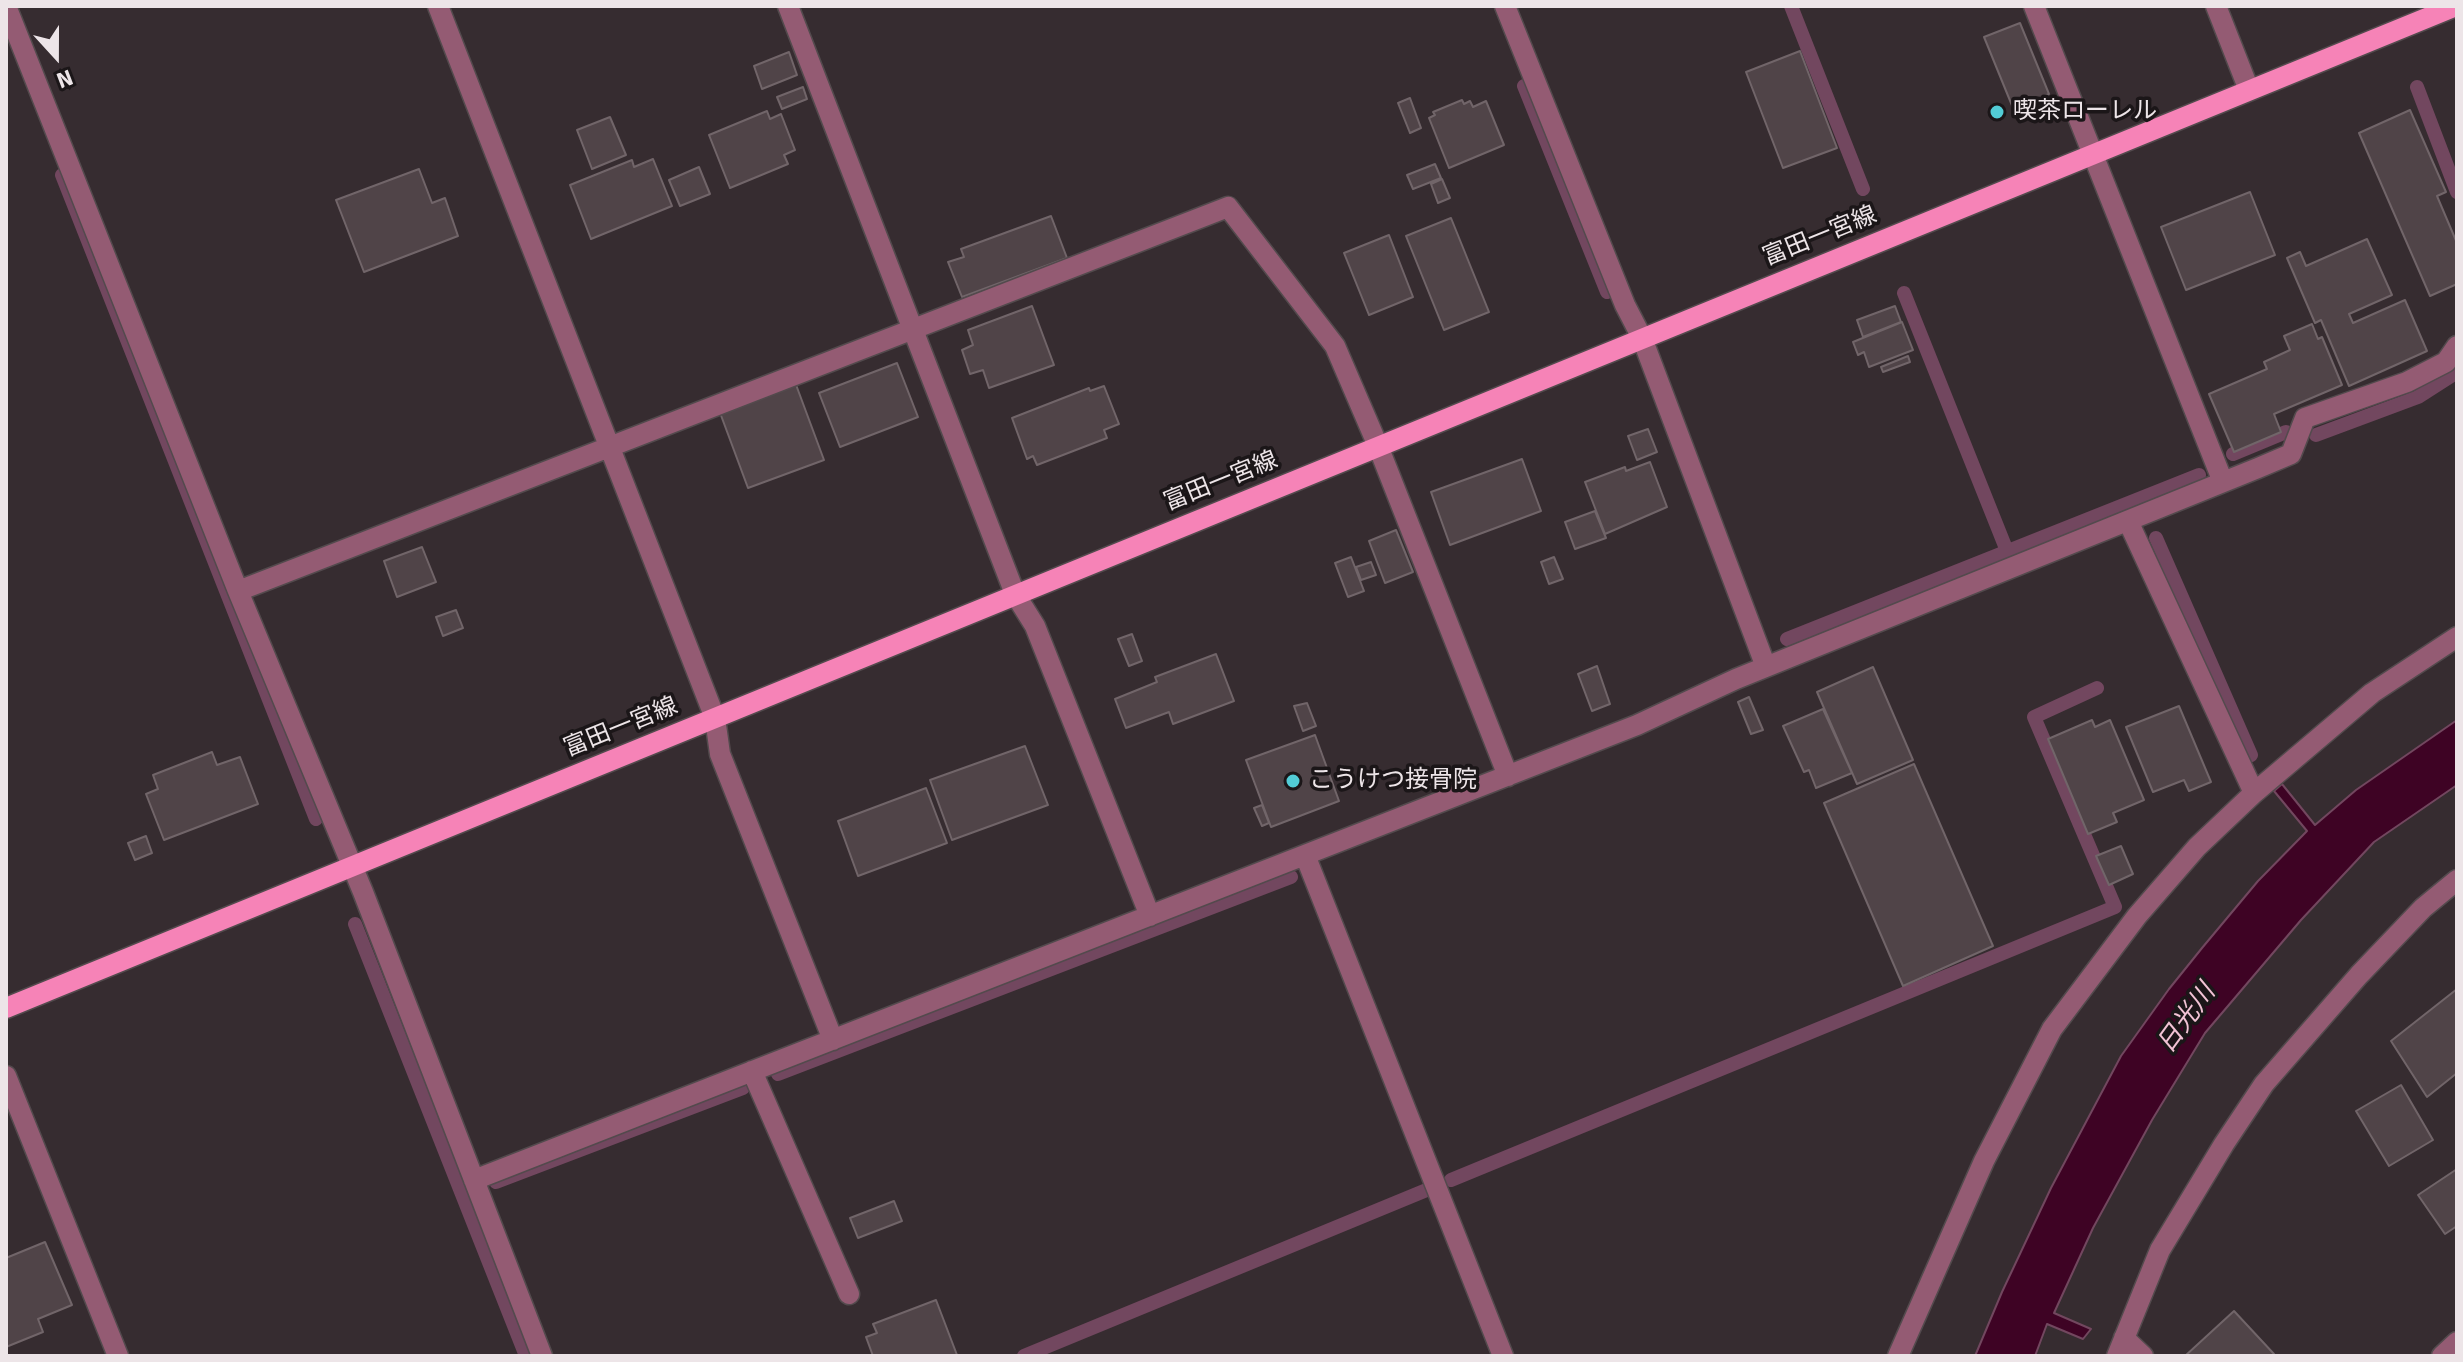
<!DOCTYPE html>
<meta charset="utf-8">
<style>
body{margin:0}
#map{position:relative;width:2463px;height:1362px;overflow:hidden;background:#362c30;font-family:Signika,sans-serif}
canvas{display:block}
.frame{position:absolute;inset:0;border:8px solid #ede5e8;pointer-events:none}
.north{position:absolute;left:16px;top:16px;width:80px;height:80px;-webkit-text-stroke:6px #1b1618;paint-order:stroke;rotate:159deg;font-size:22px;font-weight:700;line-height:32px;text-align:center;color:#ede5e8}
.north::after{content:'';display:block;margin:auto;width:28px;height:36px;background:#ede5e8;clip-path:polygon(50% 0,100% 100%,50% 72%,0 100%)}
</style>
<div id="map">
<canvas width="2463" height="1362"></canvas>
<div class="frame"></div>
<div class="north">N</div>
</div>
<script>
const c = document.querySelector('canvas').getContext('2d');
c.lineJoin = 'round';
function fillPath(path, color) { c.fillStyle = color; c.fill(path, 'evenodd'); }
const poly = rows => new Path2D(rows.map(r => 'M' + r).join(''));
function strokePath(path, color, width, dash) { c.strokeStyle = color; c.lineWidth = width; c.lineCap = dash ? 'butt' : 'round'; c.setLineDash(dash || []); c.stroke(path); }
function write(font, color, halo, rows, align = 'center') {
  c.font = font + ' Signika,"Noto Sans JP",sans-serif'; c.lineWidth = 7; c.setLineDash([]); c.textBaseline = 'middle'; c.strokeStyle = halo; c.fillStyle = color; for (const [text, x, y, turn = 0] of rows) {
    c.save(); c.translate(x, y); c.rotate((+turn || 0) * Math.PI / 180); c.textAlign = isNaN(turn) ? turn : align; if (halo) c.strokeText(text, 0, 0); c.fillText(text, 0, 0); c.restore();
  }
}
const water = poly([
 [2457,720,2457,785,2374,842,2301,920,2205,1033,2152,1120,2093,1228,2054,1313,2091,1329,2083,1339,2047,1324,2035,1356,1975,1356,2002,1292,2051,1188,2121,1056,2169,989,2202,948,2258,881,2307,831,2274,791,2282,784,2315,825,2356,790,2457,720]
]);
fillPath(water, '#3e0324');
strokePath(water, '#72475f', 2);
strokePath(poly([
 [1791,6,1863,189],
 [1524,86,1607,292],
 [2417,87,2457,192],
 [62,175,316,819],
 [1904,293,2007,551],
 [2316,435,2418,397,2457,372],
 [2233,454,2286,432],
 [2156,538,2251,755],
 [1787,639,2199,475],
 [355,924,526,1356],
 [778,1074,1291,877],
 [1451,1180,2115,907,2034,717,2097,688],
 [496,1182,743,1088],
 [1024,1356,1429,1189]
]), '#72475f', 14);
const building = poly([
 [2020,23,2049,94,2013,108,1984,37,2020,23],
 [1800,51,1837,148,1783,168,1746,72,1800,51],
 [789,52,797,75,762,89,754,66,789,52],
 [803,87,807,99,782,109,777,97,803,87],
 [1410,98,1421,128,1410,133,1398,103,1410,98],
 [1462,100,1464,104,1470,101,1473,107,1486,101,1504,145,1449,168,1429,118,1435,115,1433,112,1462,100],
 [2410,110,2446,192,2437,196,2457,243,2457,284,2430,296,2359,133,2410,110],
 [767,111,770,119,781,114,795,150,784,155,788,164,730,188,709,135,767,111],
 [610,117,626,155,592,169,577,130,610,117],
 [653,159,672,206,591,239,570,185,632,160,634,167,653,159],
 [1435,164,1441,178,1413,189,1407,175,1435,164],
 [699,167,710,194,680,206,669,180,699,167],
 [419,169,432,203,445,198,458,236,364,272,336,200,419,169],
 [1442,179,1450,198,1438,203,1431,184,1442,179],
 [2250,192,2275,255,2186,290,2161,227,2250,192],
 [1051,216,1067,258,962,297,948,262,964,257,961,249,1051,216],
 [1451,218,1489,312,1444,330,1406,236,1451,218],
 [1389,235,1413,297,1369,315,1344,253,1389,235],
 [2367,239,2392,295,2349,314,2353,323,2405,300,2427,351,2349,386,2321,320,2315,323,2287,258,2300,252,2306,266,2367,239],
 [1032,306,1054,365,989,388,983,370,970,374,962,350,973,345,968,330,1032,306],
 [1895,306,1901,322,1863,337,1857,320,1895,306],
 [1902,322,1913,350,1869,367,1864,352,1858,355,1853,342,1902,322],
 [2312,324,2318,339,2322,337,2342,385,2274,414,2281,432,2234,452,2209,394,2267,369,2264,362,2290,350,2284,336,2312,324],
 [1908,356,1910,362,1883,372,1881,367,1908,356],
 [897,363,918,417,840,447,819,393,897,363],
 [795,382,824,460,748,488,719,410,795,382],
 [1104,386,1119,424,1104,430,1107,438,1037,465,1033,456,1027,459,1012,418,1089,388,1090,391,1104,386],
 [1648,429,1657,452,1637,460,1628,436,1648,429],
 [1522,459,1541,511,1450,545,1431,492,1522,459],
 [1650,462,1667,507,1605,534,1585,482,1625,467,1626,471,1650,462],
 [1595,511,1606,538,1575,549,1565,522,1595,511],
 [1396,530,1413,572,1385,583,1369,541,1396,530],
 [422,547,436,582,397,597,384,561,422,547],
 [1351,557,1364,591,1348,597,1335,563,1351,557],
 [1554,557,1563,579,1549,584,1541,562,1554,557],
 [1371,562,1376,575,1361,580,1356,567,1371,562],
 [456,610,463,628,443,636,436,617,456,610],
 [1132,634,1142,661,1129,666,1118,639,1132,634],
 [1216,654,1234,701,1173,724,1169,712,1126,728,1115,699,1157,682,1155,677,1216,654],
 [1597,666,1610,704,1592,711,1578,674,1597,666],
 [1873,667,1913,760,1857,784,1817,692,1873,667],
 [1749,697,1763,730,1751,734,1738,702,1749,697],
 [1307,703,1316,726,1303,731,1294,706,1307,703],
 [2179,706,2211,782,2189,791,2184,780,2153,792,2126,727,2179,706],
 [1823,709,1852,773,1816,788,1809,770,1804,772,1783,726,1823,709],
 [2092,720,2095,727,2110,720,2144,800,2113,813,2117,822,2088,834,2048,739,2092,720],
 [1315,735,1339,801,1271,827,1246,760,1315,735],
 [1025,746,1048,805,952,840,930,780,1025,746],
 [212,752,217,765,240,757,258,804,164,840,146,794,158,789,153,775,212,752],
 [1914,764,1993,946,1903,986,1824,803,1914,764],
 [926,788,947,843,858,876,838,821,926,788],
 [1262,805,1269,823,1262,826,1254,808,1262,805],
 [146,836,152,853,135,860,128,843,146,836],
 [2121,846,2133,874,2109,885,2096,856,2121,846],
 [2457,989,2457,1073,2427,1097,2391,1041,2457,989],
 [2401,1085,2433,1140,2389,1166,2356,1111,2401,1085],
 [2457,1169,2457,1226,2445,1234,2418,1195,2457,1169],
 [894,1201,902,1221,858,1238,850,1218,894,1201],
 [45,1242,72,1305,38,1319,43,1332,6,1347,6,1258,45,1242],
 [936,1300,957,1355,873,1356,866,1337,877,1333,873,1324,936,1300],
 [2234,1311,2274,1354,2271,1356,2185,1356,2234,1311]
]);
fillPath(building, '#504448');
strokePath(building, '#716569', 2);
const minor = poly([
 [6,6,238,591,363,892,542,1356],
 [438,6,715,718,720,754,833,1040],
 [788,6,1015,594,1035,626,1150,916],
 [1505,6,1625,305,1642,338,1766,667],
 [2034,6,2223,482],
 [2216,6,2249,90],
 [2128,521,2254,793],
 [238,591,1228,207,1335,346,1378,446,1508,776],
 [1305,855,1503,1356],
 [752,1071,849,1294],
 [6,1076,118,1356],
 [474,1180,1637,725,1736,679,2258,468,2291,454,2305,418,2407,382,2446,362,2457,346],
 [2124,1338,2143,1356],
 [1898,1356,1984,1161,2052,1029,2137,916,2197,847,2254,793,2372,693,2457,637],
 [2117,1356,2160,1250,2224,1144,2264,1084,2359,975,2423,908,2457,880],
 [2442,1356,2457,1342]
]);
const major = poly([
 [6,1008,2456,6]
]);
strokePath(minor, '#534a4d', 23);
strokePath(major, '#534a4d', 23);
strokePath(minor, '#945b73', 20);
strokePath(major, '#f683b7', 20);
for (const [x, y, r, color] of [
 [1997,112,8,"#52ccd6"],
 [1293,781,8,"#52ccd6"]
]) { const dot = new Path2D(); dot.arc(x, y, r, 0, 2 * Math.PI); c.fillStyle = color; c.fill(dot); strokePath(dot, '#1b1618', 3); }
write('24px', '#ede5e8', '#1b1618', [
 ["喫茶ローレル",2013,112],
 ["こうけつ接骨院",1309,781]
], 'left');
write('24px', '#ede5e8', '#1b1618', [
 ["富田一宮線",1820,237,-22],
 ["富田一宮線",1221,482,-22],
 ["富田一宮線",621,728,-22]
]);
write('italic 26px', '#f2c3d5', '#1b1618', [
 ["日光川",2187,1019,-54]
]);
</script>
